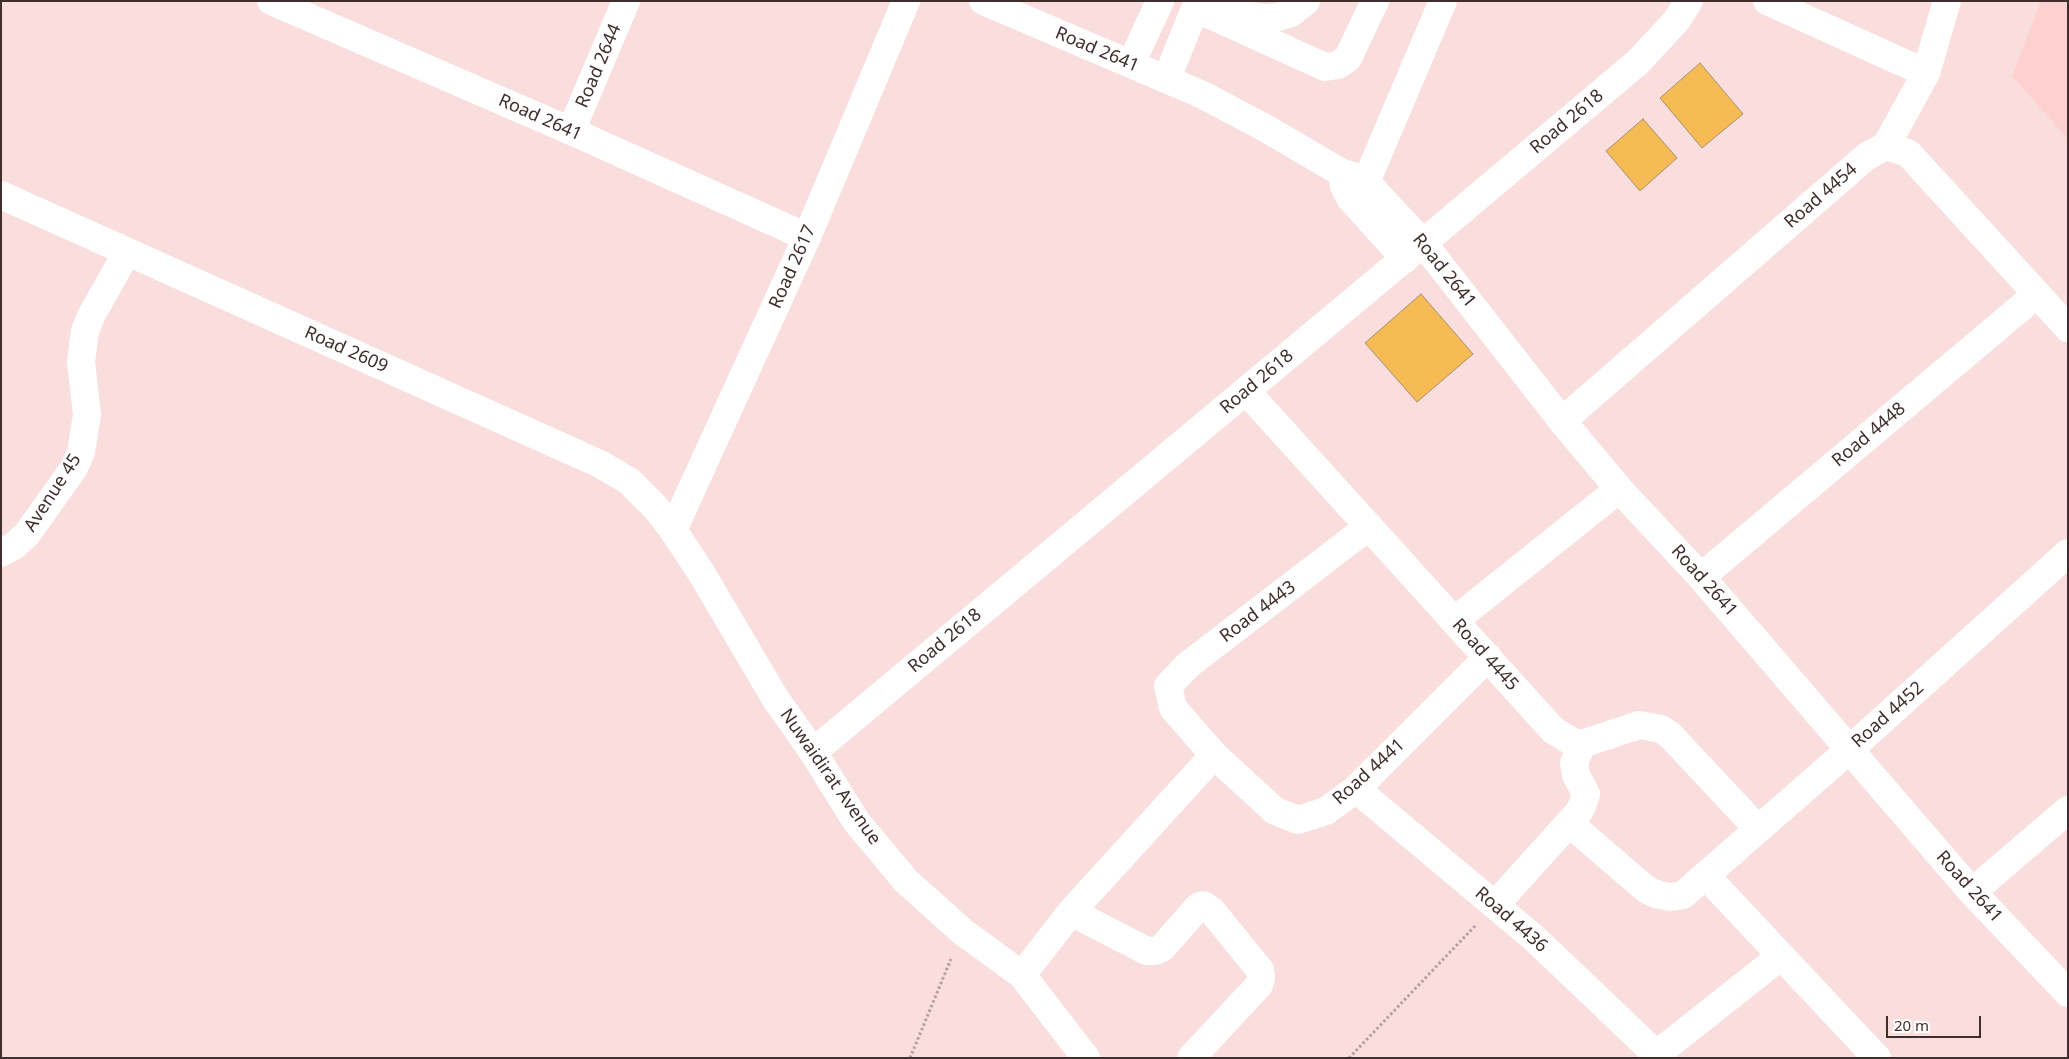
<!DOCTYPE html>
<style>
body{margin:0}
#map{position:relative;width:2069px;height:1059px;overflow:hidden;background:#fadddd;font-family:"Noto Sans",sans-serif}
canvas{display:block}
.frame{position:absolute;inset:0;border:2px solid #402e2e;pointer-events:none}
.scale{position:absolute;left:1886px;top:1016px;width:95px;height:22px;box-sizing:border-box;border:2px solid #402e2e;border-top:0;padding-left:6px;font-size:15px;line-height:18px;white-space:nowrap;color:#402e2e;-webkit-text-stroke:4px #fff;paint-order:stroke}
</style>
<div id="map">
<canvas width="2069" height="1059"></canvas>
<div class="frame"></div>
<div class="scale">20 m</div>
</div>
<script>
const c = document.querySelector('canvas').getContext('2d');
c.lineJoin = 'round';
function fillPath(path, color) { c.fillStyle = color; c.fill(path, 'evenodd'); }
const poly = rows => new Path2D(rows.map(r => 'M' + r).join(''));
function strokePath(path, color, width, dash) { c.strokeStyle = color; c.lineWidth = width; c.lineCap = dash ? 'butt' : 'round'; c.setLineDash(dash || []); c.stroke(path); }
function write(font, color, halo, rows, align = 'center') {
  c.font = font + ' "Noto Sans",sans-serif'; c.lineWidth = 4; c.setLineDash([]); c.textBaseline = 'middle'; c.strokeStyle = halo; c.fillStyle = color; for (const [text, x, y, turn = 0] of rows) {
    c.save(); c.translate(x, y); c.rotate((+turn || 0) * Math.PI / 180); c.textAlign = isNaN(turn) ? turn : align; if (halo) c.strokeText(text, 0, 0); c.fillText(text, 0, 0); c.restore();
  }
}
fillPath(poly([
 [2041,1,2068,1,2068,139,2012,76]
]), '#fed1d1');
const building = poly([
 [1700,63,1743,114,1702,148,1660,98,1700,63],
 [1643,119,1677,158,1640,191,1606,151,1643,119],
 [1421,294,1473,354,1417,402,1365,343,1421,294]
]);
fillPath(building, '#f6bb54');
strokePath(building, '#a48f6d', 1);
strokePath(poly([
 [910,1058,951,959],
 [1349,1058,1475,926]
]), '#b79e9e', 3, [2.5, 2.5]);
strokePath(poly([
 [271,1,571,131,807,237],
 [983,1,1203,95,1267,129,1342,173,1354,176,1366,182,1423,243,1562,421,1619,489,1701,577,1972,892,2068,993],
 [1767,1,1926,73],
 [1227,7,1251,16,1265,18,1278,17,1291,13,1306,1],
 [1195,8,1325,67,1338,65,1348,58,1375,1],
 [1131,64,1160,1],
 [1167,78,1198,1],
 [571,131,626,1],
 [1886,146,1926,73,1947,1],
 [1342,173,1344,186,1350,198,1405,259],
 [1366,182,1443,1],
 [1,195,600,464,629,481,656,508,673,530,702,574,775,698,813,752,856,821,906,881,963,932,1022,975,1086,1058],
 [1246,391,1553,730,1571,741,1582,744,1639,725,1661,729,1670,735,1758,829],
 [1562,421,1867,156,1886,146,1908,153,2068,328],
 [1368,527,1188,665,1168,686,1173,708,1214,755,1275,811,1298,820,1326,811,1356,789,1488,657],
 [673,530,807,237,906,1],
 [1,553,14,546,27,534,74,468,81,452,87,415,81,362,85,331,91,316,127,252],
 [1701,577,2037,294],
 [1454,621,1619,489],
 [813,752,1423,243,1638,62,1676,21,1689,1],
 [1356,789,1534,938,1660,1058],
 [1569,823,1647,890,1659,895,1671,897,1683,895,1849,750,2068,553],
 [1706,876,1877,1058],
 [1972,892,2068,810],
 [1495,905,1578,813,1582,806,1586,794,1576,775,1574,763,1582,744],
 [1071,912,1141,948,1147,951,1155,951,1162,948,1198,907,1203,905,1212,911,1260,970,1261,978,1259,985,1191,1058],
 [1022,975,1071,912,1214,755],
 [1652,1058,1781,956]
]), '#fff', 28);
write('18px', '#402e2e', '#fff', [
 ["Road 2641",1097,50,23],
 ["Road 2644",599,66,-67],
 ["Road 2641",540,118,24],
 ["Road 2618",1567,122,-40],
 ["Road 4454",1821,196,-41],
 ["Road 2617",793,267,-66],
 ["Road 2641",1444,271,51],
 ["Road 2609",346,350,24],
 ["Road 2618",1257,382,-40],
 ["Road 4448",1869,435,-40],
 ["Avenue 45",53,493,-57],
 ["Road 2641",1704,581,48],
 ["Road 4443",1258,612,-37],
 ["Road 2618",945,641,-40],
 ["Road 4445",1485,655,48],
 ["Road 4452",1888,715,-42],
 ["Road 4441",1369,772,-42],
 ["Nuwaidirat Avenue",830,777,55],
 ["Road 2641",1969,887,48],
 ["Road 4436",1511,920,41]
]);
</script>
